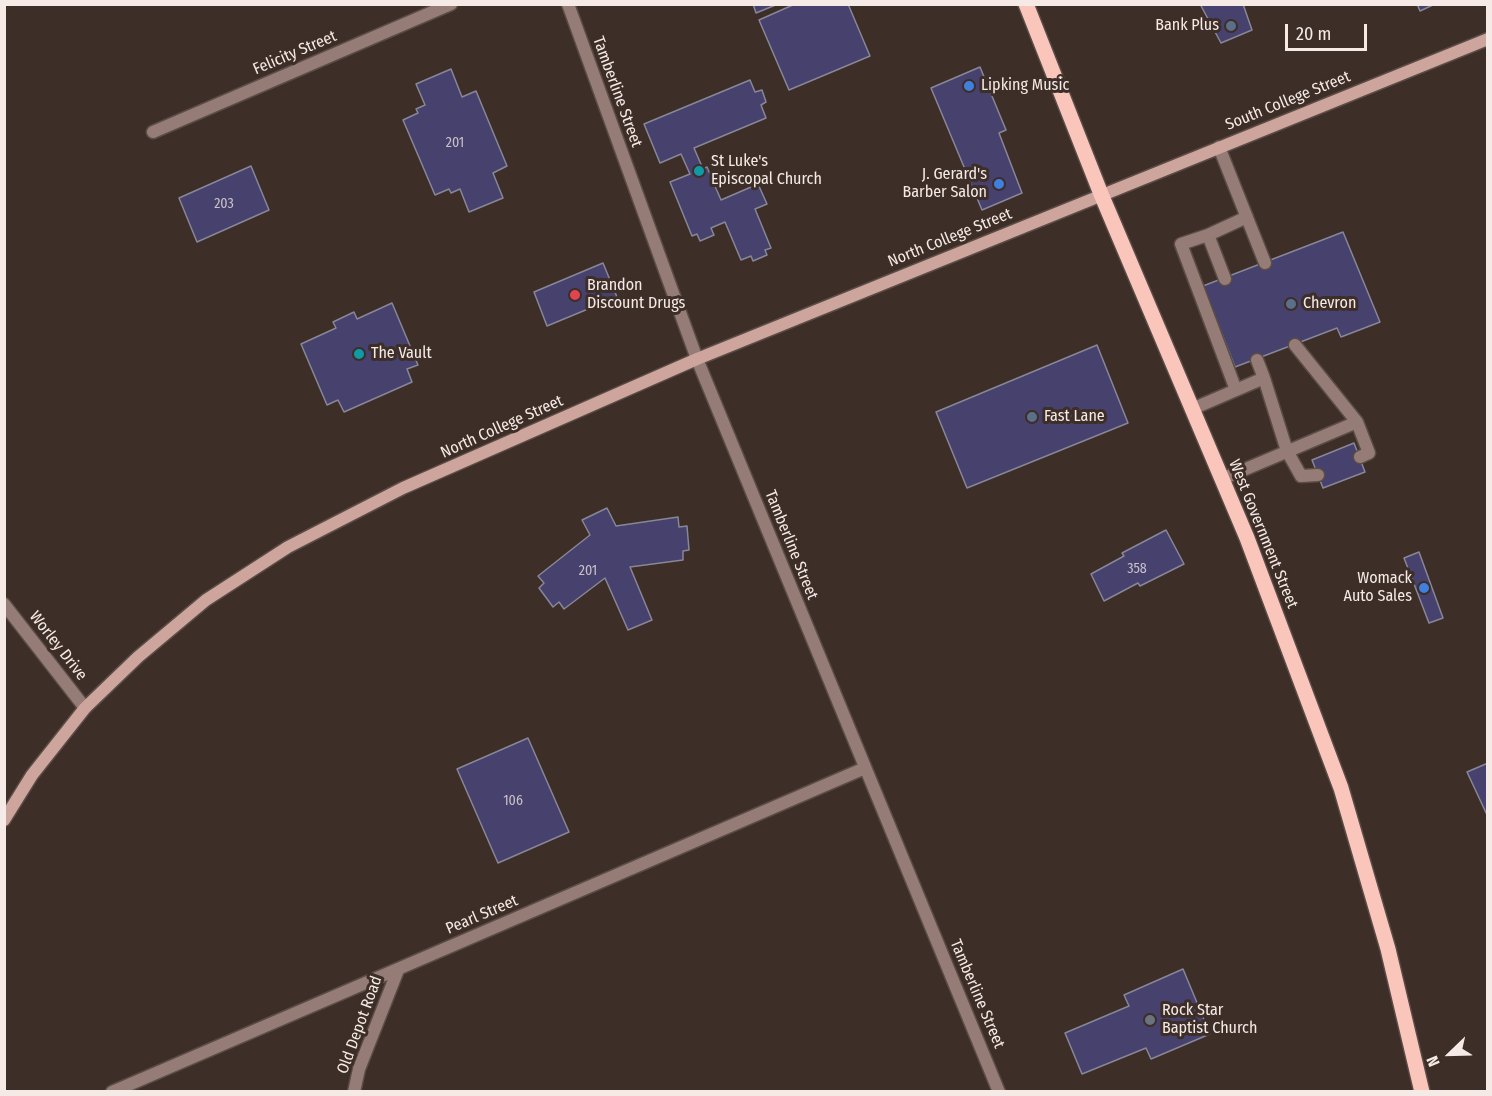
<!DOCTYPE html>
<style>
body{margin:0}
#map{position:relative;width:1492px;height:1096px;overflow:hidden;background:#3d2e28;font-family:"Fira Sans Condensed",sans-serif}
canvas{display:block}
.frame{position:absolute;inset:0;border:6px solid #f5eae6;pointer-events:none}
.north{position:absolute;left:1420px;top:1024px;width:60px;height:60px;-webkit-text-stroke:4px #3d2e28;paint-order:stroke;rotate:247deg;font-size:16px;font-weight:700;line-height:24px;text-align:center;color:#f5eae6}
.north::after{content:'';display:block;margin:auto;width:21px;height:27px;background:#f5eae6;clip-path:polygon(50% 0,100% 100%,50% 72%,0 100%)}
.scale{position:absolute;left:1285px;top:24px;width:82px;height:27px;box-sizing:border-box;border:3px solid #f5eae6;border-top:0;padding-left:8px;font-size:18px;line-height:21px;white-space:nowrap;color:#f5eae6;-webkit-text-stroke:4px #3d2e28;paint-order:stroke}
</style>
<div id="map">
<canvas width="1492" height="1096"></canvas>
<div class="frame"></div>
<div class="north">N</div>
<div class="scale">20 m</div>
</div>
<script>
const c = document.querySelector('canvas').getContext('2d');
c.lineJoin = 'round';
function fillPath(path, color) { c.fillStyle = color; c.fill(path, 'evenodd'); }
const poly = rows => new Path2D(rows.map(r => 'M' + r).join(''));
function strokePath(path, color, width, dash) { c.strokeStyle = color; c.lineWidth = width; c.lineCap = dash ? 'butt' : 'round'; c.setLineDash(dash || []); c.stroke(path); }
function write(font, color, halo, rows, align = 'center') {
  c.font = font + ' "Fira Sans Condensed",sans-serif'; c.lineWidth = 6; c.setLineDash([]); c.textBaseline = 'middle'; c.strokeStyle = halo; c.fillStyle = color; for (const [text, x, y, turn = 0] of rows) {
    c.save(); c.translate(x, y); c.rotate((+turn || 0) * Math.PI / 180); c.textAlign = isNaN(turn) ? turn : align; if (halo) c.strokeText(text, 0, 0); c.fillText(text, 0, 0); c.restore();
  }
}
const building = poly([
 [753,4,778,4,756,13,753,4],
 [795,4,848,4,870,56,789,90,759,20,795,4],
 [1200,4,1243,4,1252,30,1221,43,1200,4],
 [1417,4,1435,4,1420,11,1417,4],
 [980,67,1006,130,999,133,1022,193,982,210,931,88,980,67],
 [451,69,462,97,476,91,507,166,493,173,503,198,469,212,460,189,451,193,449,189,435,195,403,120,418,113,416,109,425,105,416,84,451,69],
 [750,80,755,92,762,90,766,102,761,105,766,118,694,148,703,169,707,167,721,200,758,184,767,204,755,209,771,248,765,250,767,255,753,261,751,256,741,260,725,222,711,228,714,235,700,241,697,234,692,236,670,182,690,174,681,154,660,163,644,124,750,80],
 [251,166,269,210,197,242,179,198,251,166],
 [1343,232,1380,322,1341,337,1337,328,1235,367,1203,286,1343,232],
 [603,263,617,297,547,326,534,292,603,263],
 [392,303,418,365,407,369,412,382,344,412,338,400,327,405,301,344,336,328,333,322,354,312,357,319,392,303],
 [1097,345,1128,423,967,488,936,412,1097,345],
 [1354,443,1365,472,1323,488,1312,460,1354,443],
 [607,508,616,526,678,517,679,527,687,526,689,550,683,551,683,560,630,567,652,620,628,630,605,578,564,609,559,602,553,607,539,588,544,583,538,576,590,535,582,520,607,508],
 [1166,530,1184,564,1140,586,1138,583,1104,601,1091,574,1124,556,1122,553,1166,530],
 [1419,552,1443,618,1429,623,1404,558,1419,552],
 [528,738,569,832,498,863,457,769,528,738],
 [1488,763,1488,817,1467,772,1488,763],
 [1183,969,1210,1034,1151,1059,1146,1048,1082,1074,1065,1033,1129,1006,1124,995,1183,969]
]);
fillPath(building, '#46416d');
strokePath(building, '#888798', 1.5);
const service = poly([
 [1219,147,1265,263],
 [1208,235,1181,244,1236,390],
 [1225,279,1208,235,1247,217],
 [1264,378,1287,451,1301,476,1318,475],
 [1192,409,1264,378,1257,360],
 [1357,422,1369,453,1360,457],
 [1222,479,1357,422,1295,345]
]);
const minor = poly([
 [568,4,697,359,999,1092],
 [153,132,451,4],
 [4,604,85,708],
 [112,1092,865,768],
 [354,1092,359,1069,398,970]
]);
const secondary = poly([
 [4,820,32,775,85,708,138,657,206,600,288,547,403,488,697,359,1488,39]
]);
const primary = poly([
 [1026,4,1101,194,1247,538,1341,788,1388,949,1422,1092]
]);
strokePath(service, '#5a4c46', 15);
strokePath(minor, '#5a4c46', 15);
strokePath(secondary, '#5a4c46', 15);
strokePath(primary, '#5a4c46', 18);
strokePath(service, '#967c76', 12);
strokePath(minor, '#967c76', 12);
strokePath(secondary, '#cea59c', 12);
strokePath(primary, '#fac5ba', 15);
for (const [x, y, r, color] of [
 [1231,26,6,"#5c6f8a"],
 [969,86,6,"#3f7fe0"],
 [699,171,6,"#0f9aa8"],
 [999,184,6,"#3f7fe0"],
 [575,295,6,"#e0444e"],
 [1291,304,6,"#5c6f8a"],
 [359,354,6,"#0f9aa8"],
 [1032,417,6,"#5c6f8a"],
 [1424,588,6,"#3f7fe0"],
 [1150,1020,6,"#6b7280"]
]) { const dot = new Path2D(); dot.arc(x, y, r, 0, 2 * Math.PI); c.fillStyle = color; c.fill(dot); strokePath(dot, '#3d2e28', 2); }
write('14px', '#c9c0c8', null, [
 ["201",455,143],
 ["203",224,204],
 ["358",1137,569],
 ["201",588,571],
 ["106",513,801]
]);
write('16px', '#f5eae6', '#3d2e28', [
 ["Bank Plus",1219,26,"right"],
 ["Lipking Music",981,86],
 ["St Luke's",711,162],
 ["Episcopal Church",711,180],
 ["J. Gerard's",987,175,"right"],
 ["Barber Salon",987,193,"right"],
 ["Brandon",587,286],
 ["Discount Drugs",587,304],
 ["Chevron",1303,304],
 ["The Vault",371,354],
 ["Fast Lane",1044,417],
 ["Womack",1412,579,"right"],
 ["Auto Sales",1412,597,"right"],
 ["Rock Star",1162,1011],
 ["Baptist Church",1162,1029]
], 'left');
write('16px', '#f5eae6', '#3d2e28', [
 ["Felicity Street",295,53,-23],
 ["Tamberline Street",617,92,70],
 ["South College Street",1288,101,-22],
 ["North College Street",950,238,-22],
 ["North College Street",502,427,-24],
 ["West Government Street",1263,534,68],
 ["Tamberline Street",791,545,68],
 ["Worley Drive",58,646,52],
 ["Pearl Street",482,915,-23],
 ["Tamberline Street",977,994,67],
 ["Old Depot Road",360,1025,-70]
]);
</script>
